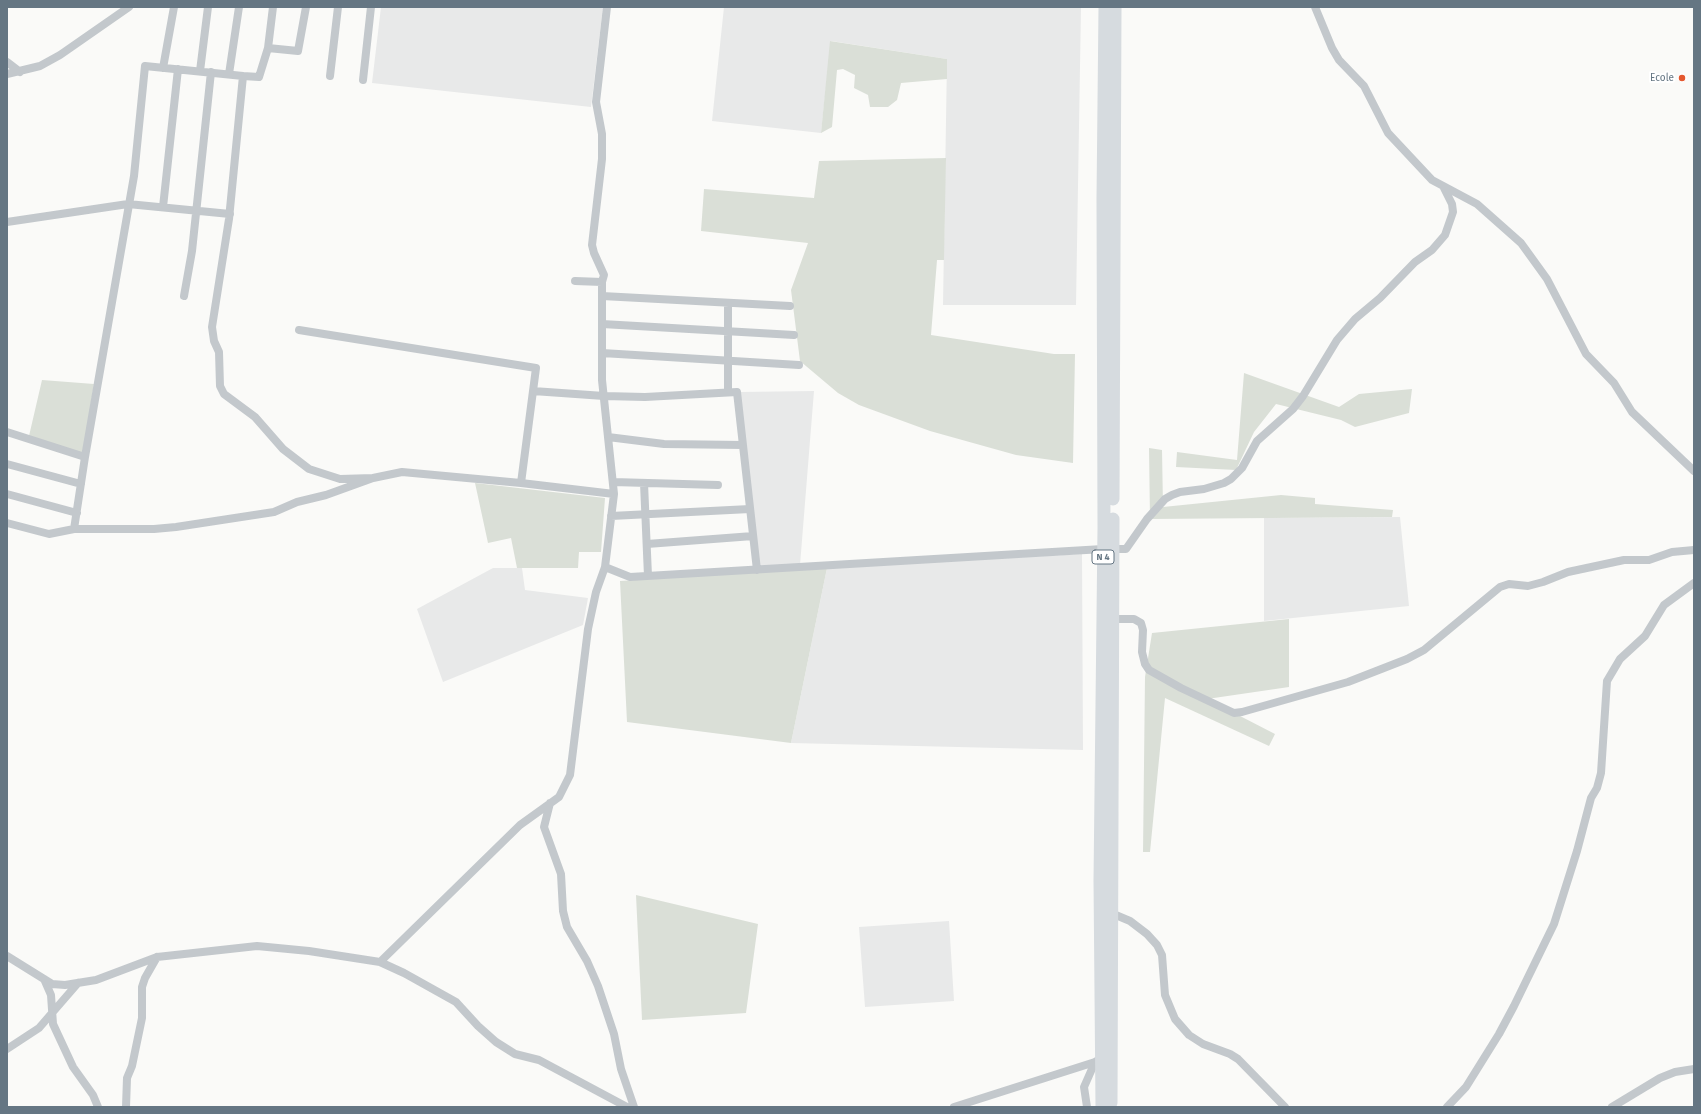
<!DOCTYPE html>
<style>
body{margin:0}
#map{position:relative;width:1701px;height:1114px;overflow:hidden;background:#fafaf8;font-family:"Fira Sans",sans-serif}
canvas{display:block}
.frame{position:absolute;inset:0;border:8px solid #657683;pointer-events:none}
</style>
<div id="map">
<canvas width="1701" height="1114"></canvas>
<div class="frame"></div>
</div>
<script>
const c = document.querySelector('canvas').getContext('2d');
c.lineJoin = 'round';
function fillPath(path, color) { c.fillStyle = color; c.fill(path, 'evenodd'); }
const poly = rows => new Path2D(rows.map(r => 'M' + r).join(''));
function strokePath(path, color, width, dash) { c.strokeStyle = color; c.lineWidth = width; c.lineCap = dash ? 'butt' : 'round'; c.setLineDash(dash || []); c.stroke(path); }
function write(font, color, halo, rows, align = 'center') {
  c.font = font + ' "Fira Sans",sans-serif'; c.lineWidth = 4; c.setLineDash([]); c.textBaseline = 'middle'; c.strokeStyle = halo; c.fillStyle = color; for (const [text, x, y, turn = 0] of rows) {
    c.save(); c.translate(x, y); c.rotate((+turn || 0) * Math.PI / 180); c.textAlign = isNaN(turn) ? turn : align; if (halo) c.strokeText(text, 0, 0); c.fillText(text, 0, 0); c.restore();
  }
}
fillPath(poly([
 [381,7,603,7,591,107,372,83],
 [724,7,1081,7,1076,305,943,305,947,59,831,41,821,133,712,121],
 [814,391,800,565,759,566,740,392],
 [1400,517,1409,606,1264,621,1264,518],
 [1082,554,1083,750,791,743,827,568],
 [493,568,522,568,525,590,588,598,583,625,443,682,417,609],
 [949,921,954,1001,865,1007,859,927]
]), '#e8e9e9');
fillPath(poly([
 [830,41,947,59,947,79,901,83,897,100,888,107,870,107,868,95,854,88,855,75,843,69,837,70,832,127,821,133],
 [946,158,944,260,937,260,931,335,1054,354,1075,354,1073,463,1016,455,930,431,859,405,838,393,800,361,791,290,808,243,701,231,704,189,814,198,819,161],
 [1244,373,1339,407,1359,394,1412,389,1409,413,1355,427,1341,420,1276,404,1254,432,1236,470,1176,467,1177,452,1237,460],
 [42,380,94,384,83,453,29,436],
 [1149,448,1162,450,1163,507,1281,495,1315,498,1315,504,1393,510,1392,517,1150,519],
 [475,483,605,498,601,552,579,552,578,568,517,568,511,538,488,543],
 [827,568,791,743,627,722,620,581],
 [1289,619,1289,687,1207,699,1275,734,1269,746,1165,698,1150,852,1143,852,1145,677,1152,633],
 [636,895,758,924,746,1013,642,1020]
]), '#dadfd7');
strokePath(poly([
 [1315,7,1332,48,1339,60,1364,86,1388,133,1432,180,1477,204,1521,243,1547,279,1586,354,1614,383,1632,412,1694,471],
 [268,48,298,51,306,7],
 [7,62,20,72],
 [163,68,174,7],
 [200,71,208,7],
 [7,74,40,66,60,55,129,7],
 [229,74,239,7],
 [243,76,259,77,268,48,273,7],
 [330,76,338,7],
 [363,80,371,7],
 [163,207,178,69],
 [7,222,128,204,230,214],
 [602,282,604,275,594,253,592,245,602,159,602,134,596,102,607,7],
 [184,296,192,251,211,72],
 [602,296,790,306],
 [602,324,794,335],
 [299,330,536,368,521,483,614,494],
 [602,353,799,365],
 [533,391,604,396,645,397,737,392,757,570],
 [728,392,728,303],
 [7,432,85,457,74,529],
 [608,437,664,444,743,445],
 [85,457,134,176,145,66,243,76,229,219,212,327,214,341,219,352,220,386,224,394,255,417,283,449,309,469,340,479,373,478],
 [7,464,81,484],
 [613,482,718,485],
 [644,483,648,576],
 [7,494,77,513],
 [611,516,750,509],
 [7,523,49,534,74,529,154,529,176,527,274,512,297,502,326,495,373,478,402,472,521,483],
 [647,544,753,536],
 [1113,549,1126,549,1147,519,1165,499,1172,495,1180,492,1204,489,1224,483,1231,479,1242,468,1257,441,1293,409,1303,396,1337,340,1355,319,1380,298,1415,262,1432,250,1445,235,1453,212,1452,204,1444,188],
 [605,567,630,577,1103,549],
 [1112,619,1134,619,1141,623,1143,630,1142,652,1145,664,1149,670,1181,688,1234,713,1242,712,1348,682,1407,659,1424,650,1500,587,1509,584,1528,586,1543,582,1568,572,1624,560,1649,560,1672,552,1694,550],
 [550,803,544,827,561,874,563,911,567,927,587,961,598,986,614,1034,621,1069,634,1107],
 [1111,913,1130,921,1147,934,1157,945,1162,955,1165,995,1175,1019,1189,1035,1203,1044,1230,1054,1238,1059,1285,1107],
 [7,956,52,984,65,985,96,980,157,957,257,946,309,951,380,962,404,973,456,1002,478,1026,496,1042,515,1054,539,1060,627,1107],
 [380,962,520,825,559,797,570,775,588,629,596,592,605,567,614,494,602,380,602,282,575,281],
 [44,979,51,995,53,1024,73,1067,93,1095,98,1107],
 [7,1049,39,1028,78,983],
 [126,1107,127,1078,132,1066,142,1018,142,987,145,978,157,957],
 [954,1107,1095,1062,1101,1058],
 [1087,1107,1084,1087,1095,1062],
 [1447,1107,1466,1087,1499,1034,1514,1006,1554,924,1577,851,1591,798,1597,788,1601,773,1607,681,1620,659,1645,636,1664,605,1694,583],
 [1612,1107,1660,1078,1675,1072,1694,1069]
]), '#c3c8cc', 8);
strokePath(poly([
 [1113,499,1115,7],
 [1111,1103,1113,519],
 [1102,1107,1100,880,1104,528,1103,198,1105,7]
]), '#d6dbdf', 13);
for (const [x, y, r, color] of [
 [1682,78,4,"#e4572e"]
]) { const dot = new Path2D(); dot.arc(x, y, r, 0, 2 * Math.PI); c.fillStyle = color; c.fill(dot); strokePath(dot, '#fff', 1.5); }
for (const [x, y, w] of [
 [1103,557,22]
]) { const box = new Path2D(); box.roundRect(x - w / 2, y - 7, w, 14, 3); c.fillStyle = '#fff'; c.fill(box); strokePath(box, '#657683', 1); }
write('bold 9px', '#657683', null, [
 ["N 4",1103,557]
]);
write('10px', '#657683', '#fff', [
 ["Ecole",1674,78]
], 'right');
</script>
